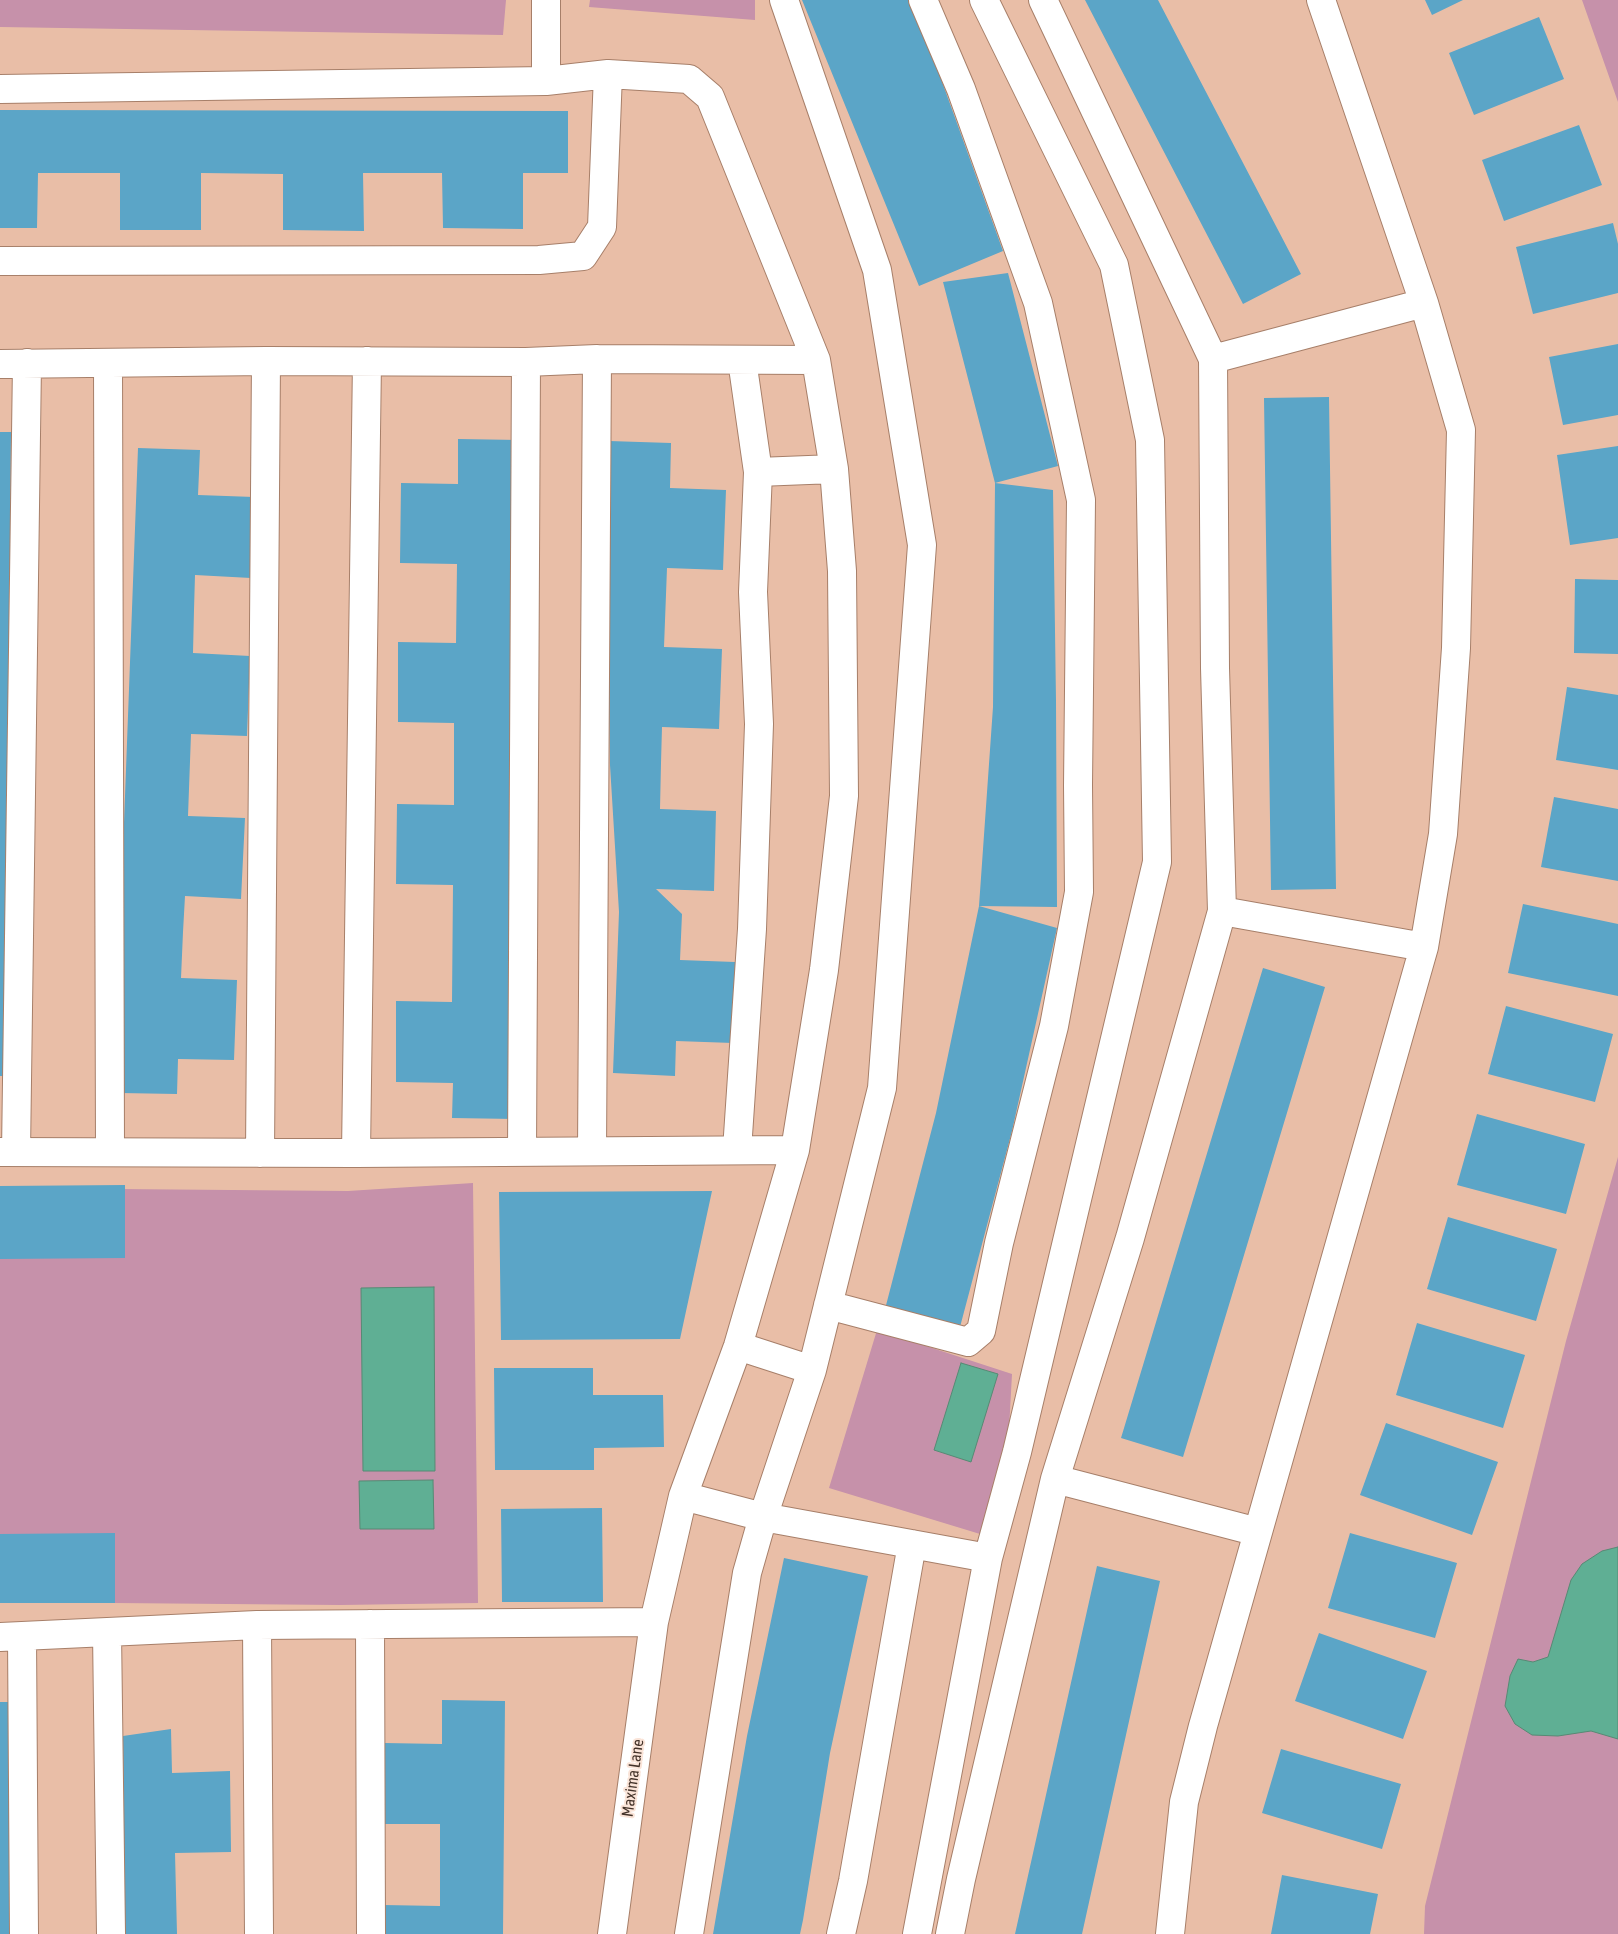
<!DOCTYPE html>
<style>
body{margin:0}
canvas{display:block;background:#e9bea7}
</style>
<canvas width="1618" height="1934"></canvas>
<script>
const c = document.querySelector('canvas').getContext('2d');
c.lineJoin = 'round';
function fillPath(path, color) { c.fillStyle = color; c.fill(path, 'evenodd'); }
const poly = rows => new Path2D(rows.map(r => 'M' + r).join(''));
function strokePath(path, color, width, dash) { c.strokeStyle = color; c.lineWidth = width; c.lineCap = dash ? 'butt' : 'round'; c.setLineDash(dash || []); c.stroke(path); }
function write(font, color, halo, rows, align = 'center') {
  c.font = font + ' "Asap Condensed",sans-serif'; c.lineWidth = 4; c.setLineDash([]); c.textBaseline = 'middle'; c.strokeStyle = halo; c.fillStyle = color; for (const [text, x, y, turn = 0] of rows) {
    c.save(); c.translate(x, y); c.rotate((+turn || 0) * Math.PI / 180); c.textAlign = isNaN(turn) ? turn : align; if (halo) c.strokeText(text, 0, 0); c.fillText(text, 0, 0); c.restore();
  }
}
fillPath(poly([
 [0,0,506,0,503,35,0,27],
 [590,0,755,0,755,20,589,7],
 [1582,0,1618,0,1618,102],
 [1618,1157,1618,1934,1424,1934,1425,1906,1566,1341],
 [473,1183,478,1603,340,1605,0,1602,0,1188,348,1191],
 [877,1330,1012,1374,1003,1541,829,1488]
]), '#c691aa');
const water = poly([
 [434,1287,435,1471,363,1471,361,1288,434,1287],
 [961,1363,998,1374,971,1462,934,1450,961,1363],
 [433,1480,434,1529,360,1529,359,1481,433,1480],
 [1618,1547,1618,1739,1591,1731,1558,1736,1532,1735,1515,1724,1505,1706,1510,1676,1518,1659,1533,1662,1548,1657,1571,1580,1582,1564,1602,1551,1618,1547]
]);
fillPath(water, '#5faf94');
strokePath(water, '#578a74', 1);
fillPath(poly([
 [802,0,910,0,931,51,1003,251,919,286],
 [1085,0,1158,0,1301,274,1243,304],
 [1425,0,1463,0,1432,15],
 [1539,17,1564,79,1474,115,1449,53],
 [0,110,568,111,568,173,523,173,523,229,443,228,442,173,363,173,364,231,283,230,283,174,201,173,201,230,120,230,120,173,38,173,37,228,0,228],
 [1579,125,1602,185,1504,221,1482,160],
 [1613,223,1618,244,1618,293,1533,314,1516,247],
 [1008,273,1058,466,995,483,943,282],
 [1618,344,1618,415,1563,425,1549,357],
 [1329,397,1336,889,1271,890,1264,398],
 [0,432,11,432,6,1076,0,1076],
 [458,439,520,440,515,1119,452,1118,453,1083,396,1082,396,1001,452,1002,453,885,396,884,397,804,454,805,454,723,398,722,398,642,456,643,457,564,400,563,401,483,458,484],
 [609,441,671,443,670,488,726,490,723,570,667,568,664,647,722,649,719,729,662,727,661,763,660,809,716,811,714,891,656,889,682,914,680,960,735,962,733,1043,676,1041,675,1076,613,1073,619,912,610,765,608,604],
 [1618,446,1618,538,1570,545,1557,455],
 [138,448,200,450,198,495,254,497,251,578,195,575,194,610,193,653,250,656,247,736,191,734,188,816,245,818,241,899,185,896,183,932,181,978,237,980,234,1060,178,1059,177,1094,120,1093,120,930],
 [995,483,1053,490,1056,701,1057,907,979,906,1057,928,1012,1131,960,1327,884,1313,936,1113,979,906,993,707],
 [1575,579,1618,580,1618,654,1574,653],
 [1567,687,1618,695,1618,770,1556,760],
 [1554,797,1618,809,1618,881,1541,867],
 [1523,904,1618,924,1618,996,1508,973],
 [1263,968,1325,987,1183,1457,1121,1438],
 [1506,1006,1613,1034,1595,1102,1488,1074],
 [1477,1114,1585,1144,1566,1214,1457,1185],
 [125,1185,125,1258,0,1259,0,1186],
 [712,1191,680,1339,501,1340,499,1192],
 [1448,1217,1557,1249,1536,1321,1427,1289],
 [1417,1323,1525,1355,1503,1428,1396,1395],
 [494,1368,593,1368,593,1395,663,1395,664,1447,594,1448,594,1470,495,1470],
 [1386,1423,1498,1462,1472,1535,1360,1495],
 [602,1508,603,1602,502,1602,501,1509],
 [115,1533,115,1603,0,1603,0,1534],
 [1350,1533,1457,1563,1435,1638,1328,1608],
 [784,1558,868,1576,830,1753,803,1920,800,1934,713,1934,747,1736],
 [1097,1566,1160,1581,1082,1934,1015,1934],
 [1319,1633,1427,1671,1403,1739,1295,1701],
 [442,1700,505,1701,503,1934,383,1934,383,1905,440,1906,440,1824,384,1824,384,1743,442,1744],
 [0,1702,11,1702,9,1934,0,1934],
 [171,1729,172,1773,230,1771,231,1852,175,1853,177,1934,125,1934,123,1736],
 [1281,1749,1401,1784,1382,1849,1262,1813],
 [1282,1875,1378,1894,1370,1934,1271,1934]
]), '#5ba5c7');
const minor = poly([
 [546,0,546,81],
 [0,89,546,81,608,74,689,79,710,97,816,360,834,469,842,571,844,796,824,970,795,1150,738,1346,683,1496,654,1622,612,1934],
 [0,261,539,260,583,256,602,227,608,74],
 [1213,359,1424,303],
 [108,363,110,1152],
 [0,364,266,361,526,362,597,359,816,360],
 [758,472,834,469],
 [1222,911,1424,947],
 [737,1150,752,929,759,724,753,592,758,472,742,360],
 [592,1151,597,359],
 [0,1152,356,1153,795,1150],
 [16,1152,27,363],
 [522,1152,526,362],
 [260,1153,266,361],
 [356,1153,367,361],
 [828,1305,968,1342,981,1331,999,1243,1054,1026,1079,892,1078,785,1081,500,1038,303,961,89,923,0],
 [738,1346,812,1370],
 [1055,1479,1258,1532],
 [683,1496,763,1517,988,1558],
 [370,1624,371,1934],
 [257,1625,259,1934],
 [107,1632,111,1934],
 [22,1636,24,1934],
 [0,1637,257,1625,654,1622],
 [689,1934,747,1573,763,1517,812,1370,882,1088,922,545,877,270,784,0],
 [841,1934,853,1881,912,1544],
 [917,1934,988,1558,1017,1452,1157,862,1150,440,1114,265,984,0],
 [950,1934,961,1879,1055,1479,1130,1238,1222,911,1215,668,1213,359,1043,0],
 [1170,1934,1184,1802,1203,1726,1424,947,1443,834,1456,648,1461,430,1424,303,1321,0]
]);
strokePath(minor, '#a77f69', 30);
strokePath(minor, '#fff', 28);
write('16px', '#433229', '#fae4d8', [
 ["Maxima Lane",633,1778,-82]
]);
</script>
